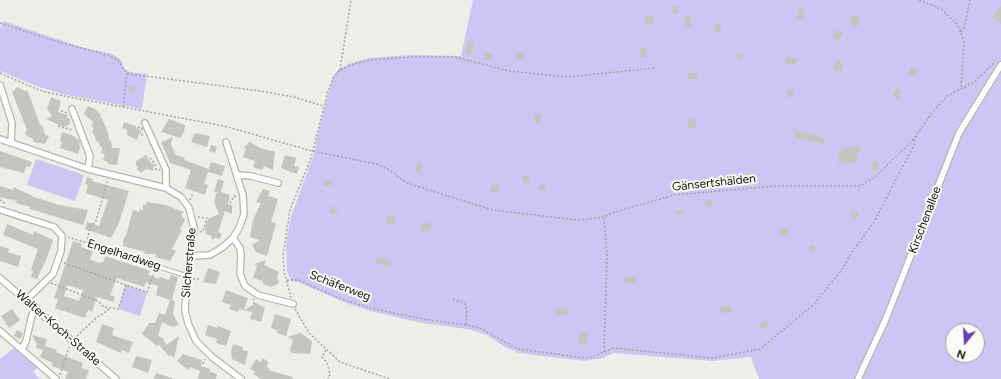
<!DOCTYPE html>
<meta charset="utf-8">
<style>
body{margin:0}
#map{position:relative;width:1001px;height:379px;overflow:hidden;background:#eeeee8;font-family:Figtree,sans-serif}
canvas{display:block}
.north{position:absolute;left:945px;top:323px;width:40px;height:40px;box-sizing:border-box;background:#fbfbf5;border:1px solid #9e9e9a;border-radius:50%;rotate:198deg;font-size:11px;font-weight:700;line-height:16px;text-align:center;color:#131311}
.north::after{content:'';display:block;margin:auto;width:14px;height:18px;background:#653db5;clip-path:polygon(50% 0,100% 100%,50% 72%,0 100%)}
</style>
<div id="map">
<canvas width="1001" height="379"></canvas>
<div class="north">N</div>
</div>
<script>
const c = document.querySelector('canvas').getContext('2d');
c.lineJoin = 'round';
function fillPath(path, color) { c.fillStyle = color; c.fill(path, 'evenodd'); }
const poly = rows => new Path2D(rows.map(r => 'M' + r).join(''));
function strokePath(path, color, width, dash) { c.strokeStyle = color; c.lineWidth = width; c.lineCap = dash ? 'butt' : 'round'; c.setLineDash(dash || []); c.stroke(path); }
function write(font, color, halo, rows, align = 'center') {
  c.font = font + ' Figtree,sans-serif'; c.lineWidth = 4; c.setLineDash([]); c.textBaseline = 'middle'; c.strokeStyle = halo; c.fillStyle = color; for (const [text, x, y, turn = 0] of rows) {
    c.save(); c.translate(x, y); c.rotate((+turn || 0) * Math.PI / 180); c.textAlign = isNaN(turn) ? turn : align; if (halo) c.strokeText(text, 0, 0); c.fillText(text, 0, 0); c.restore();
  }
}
fillPath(poly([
 [473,0,1001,0,1001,379,759,379,751,357,713,361,613,353,603,358,585,361,519,353,505,347,487,335,467,329,422,323,370,311,346,303,298,282,291,281,287,271,286,245,290,219,314,154,318,132,333,76,340,68,352,63,369,58,411,55,461,56],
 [953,331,977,331,977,355,953,355],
 [3,21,81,47,112,54,120,59,125,69,130,72,147,74,142,109,62,94,39,87,0,71,0,29],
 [36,159,84,175,75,201,27,185],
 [126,285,147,292,140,316,118,309],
 [14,348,37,368,33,372,40,379,0,379,0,359]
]), '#cdc5f3');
fillPath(poly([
 [672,6,679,8,678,14,671,13],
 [1001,6,1001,24,992,16],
 [799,8,805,10,803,19,797,18],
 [646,15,653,16,652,25,645,23],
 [852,15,860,18,857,27,849,23],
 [686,16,692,17,690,27,684,27],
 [715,23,721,24,720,33,714,32],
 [836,30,843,33,839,40,832,37],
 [468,40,475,42,471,55,465,53],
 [646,48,647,57,640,57,640,49],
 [516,52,523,52,523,58,516,58],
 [485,53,493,55,492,61,484,60],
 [737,53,743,54,742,60,736,59],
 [786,57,797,59,796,65,785,64],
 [836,61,844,64,841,72,833,69],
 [912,67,919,71,915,77,908,73],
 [688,73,697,73,697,79,688,79],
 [129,86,135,87,134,93,128,92],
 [17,87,28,92,41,127,42,124,45,135,49,136,45,144,34,142,32,138,30,138,25,134,27,130,12,92],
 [897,88,902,92,897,99,892,95],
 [787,90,793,90,793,97,787,97],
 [51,97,61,101,58,112,68,115,67,118,70,119,70,124,64,127,46,119,52,116,47,109],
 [88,106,95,109,100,114,108,133,109,141,111,140,112,148,120,148,117,165,108,164,108,162,103,160,105,154,101,153,102,147,100,147,99,142,97,142,92,130,94,130,91,124,94,123,84,114],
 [541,114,541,123,535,123,534,115],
 [695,118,696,128,688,128,687,119],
 [169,119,185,125,184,132,180,138,161,132],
 [124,122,136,126,136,128,140,129,137,140,127,135,127,129,122,128],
 [795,130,825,138,823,144,793,137],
 [62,132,74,136,80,141,79,145,81,145,78,154,60,148,62,142,60,141],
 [195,133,210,136,207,147,191,142],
 [173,137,171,144,176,155,185,158,184,160,209,169,204,184,208,185,205,195,185,188,191,170,170,163,161,142],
 [250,142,260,148,271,151,275,151,273,170,264,166,262,170,253,167,255,161,243,157,246,149,244,147],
 [211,145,217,147,215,153,209,151],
 [859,146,861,152,857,153,858,162,839,164,838,153,842,152,841,149],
 [0,151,32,162,30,167,26,166,24,173,0,167],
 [146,155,151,163,154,164,153,171,146,169,141,173,137,169,138,166,136,166,136,161],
 [285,155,296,158,294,166,299,167,297,174,292,172,290,173,289,171,281,168],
 [211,162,225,166,222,176,208,172],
 [872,162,879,162,878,170,871,169],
 [417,163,423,164,421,174,415,173],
 [746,173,754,173,754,180,746,180],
 [523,176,529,176,530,182,523,183],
 [87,177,93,179,92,181,129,191,119,223,111,238,85,229,87,222,99,226,108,200,86,193,88,185,85,184],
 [218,179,224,181,221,192,230,195,228,204,232,205,232,214,225,211,218,232,222,234,220,239,215,238,212,240,211,236,206,234,205,228,208,219,219,214,214,202,217,192,214,192],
 [331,179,332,185,323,186,323,181],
 [539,184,545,184,545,190,539,190],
 [491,185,499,185,499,192,491,192],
 [0,186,13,190,14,187,34,197,59,205,88,210,83,225,30,209,30,207,16,203,17,201,0,197],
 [263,189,270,191,268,196,278,199,271,222,276,223,267,256,256,252,252,245,260,240,250,237,253,220,261,203,256,202],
 [712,200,713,206,705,207,705,201],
 [147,202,165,205,184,212,181,215,185,220,180,229,182,230,172,249,176,251,170,261,155,257,156,254,144,254,145,252,123,246,124,237,126,236,133,210,139,212,140,209,143,210,143,205,145,205],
 [335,206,338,212,331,215,329,209],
 [684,209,685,214,677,216,676,211],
 [853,209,859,213,856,219,849,215],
 [389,214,396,217,393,225,386,223],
 [422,222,431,224,429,232,420,230],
 [7,224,33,235,34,231,53,240,46,260,37,279,31,277,33,271,31,270,38,249,3,235],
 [787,227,789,234,780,236,779,229],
 [73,241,82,244,81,247,93,251,90,260,100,263,104,261,105,256,150,271,148,275,159,279,160,277,169,280,171,275,178,277,172,300,175,301,173,314,179,325,172,327,162,322,158,336,163,338,166,345,179,336,174,358,171,355,169,356,159,345,157,346,142,334,149,323,155,323,159,313,165,315,170,300,156,295,158,286,146,282,144,287,117,278,110,295,115,297,113,302,97,297,92,312,88,310,85,318,55,308,58,299,54,298],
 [67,285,83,290,79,301,64,296],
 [813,244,818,249,812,253,808,248],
 [0,246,9,249,8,252,21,256,18,267,0,261],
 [377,257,391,261,390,267,375,263],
 [266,260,264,265,279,272,277,277,279,283,271,287,263,284,263,281,253,278,257,266,254,264],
 [208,268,220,272,216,284,203,282],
 [625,277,634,277,634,283,625,283],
 [226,290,248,298,244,310,256,303,265,308,261,322,250,319,252,312,239,309,238,312,229,309,231,305,222,302],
 [720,306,731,306,731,312,720,313],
 [557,307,568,308,567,315,556,314],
 [12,309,20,320,9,328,1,316],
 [275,314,291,319,286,336,277,333,278,331,271,328],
 [766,320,769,325,761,330,758,325],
 [102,324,114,328,112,335,133,342,129,353,122,350,121,353,96,342],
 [208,325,217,328,218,326,231,331,226,346,216,343,217,339,205,335],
 [17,330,23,333,20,339,14,336],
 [300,333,312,341,310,354,292,353,290,350,293,339,287,337],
 [580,333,587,334,586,345,579,344],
 [32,335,47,339,45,346,57,350,56,352,62,355,83,363,82,368,89,370,86,379,65,379,68,372,52,366,53,363,40,357,43,350,35,347,37,345],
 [233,344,243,347,243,350,248,351,245,365,232,359,231,352],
 [183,354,202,360,201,366,210,369,209,371,217,374,216,379,198,379,200,371,190,367,188,370,177,361],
 [136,356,152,360,148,373,132,367],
 [263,358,268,362,267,367,270,369,268,370,293,377,293,379,261,379,253,374,255,372,250,369,256,359,260,362],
 [156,373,172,378,172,379,154,379]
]), '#c5c5c0');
const service = poly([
 [156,266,187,276]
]);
const minor = poly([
 [0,85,12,123,11,143],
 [72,109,90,156,88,169],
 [145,123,166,170,166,188],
 [0,139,88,169,166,188,181,197,189,208,194,228,187,276,185,311,188,323,196,341,212,357,241,379],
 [237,175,251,176,278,183],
 [1,210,54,227,62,236,61,251,53,274,26,300],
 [233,238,240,248,241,256,240,274,245,286,258,295,293,304],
 [190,256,210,255,223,247,233,238,239,228,244,214,243,195,226,142],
 [0,278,116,379],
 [0,331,56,379],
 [22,349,26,341,32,315,36,308],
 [858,379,885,321,959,133,1001,65]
]);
strokePath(service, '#b6b6b0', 5);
strokePath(minor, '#b6b6b0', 8);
strokePath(poly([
 [919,0,941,9,958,25,964,41,961,89],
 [0,23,49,39,110,56,118,60,124,70,130,74,260,91,294,97,323,106],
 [961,32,964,28,970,0],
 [340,70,351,0],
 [0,73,39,90,54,94,224,126,312,151,376,164,388,169,407,183,493,210,578,220,604,217,615,212,674,195,775,186,860,186,875,177,914,139,931,114,947,96,974,82,995,62],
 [123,107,127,73],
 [61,111,67,113],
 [58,126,73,130],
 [138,127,142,128,140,134,143,135],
 [150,158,155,164,156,169,160,170],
 [0,200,4,202,3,205],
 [190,200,193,193],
 [230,203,234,196,237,197],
 [198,217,207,218,203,231,200,232],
 [68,237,151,264],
 [87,243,90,227,96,221,108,179],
 [64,263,126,285],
 [193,279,201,279],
 [287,280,299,280,338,298,370,308,423,319,466,325,480,328,518,349,586,358,595,356,613,348,713,358,760,349,812,306,841,271,852,252,874,222,915,143,914,140],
 [51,283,98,301,104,307,118,309,126,285,147,292,155,270],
 [291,298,284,271,283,255,290,210,311,158,328,91,334,77,340,70,353,64,370,60,410,57,455,57,509,71,567,77,655,68],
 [453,299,465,304,467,310,466,325],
 [254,304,254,299],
 [295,309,309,333,340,362,390,379],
 [77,336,96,318,111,308],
 [326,350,322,357,327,363,330,374,328,379],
 [604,352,607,257,604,217],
 [203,364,205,359],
 [60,375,69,347]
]), '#a5a5a1', 1.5, [2, 2]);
strokePath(service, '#fff', 3);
strokePath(minor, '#fff', 5.5);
write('12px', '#131311', '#fbfbf5', [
 ["Gänsertshälden",714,183,-6],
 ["Kirschenallee",925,220,-69],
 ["Engelhardweg",124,255,18],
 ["Silcherstraße",189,263,-85],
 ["Schäferweg",340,286,21],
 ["Walter-Koch-Straße",58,328,41]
]);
</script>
